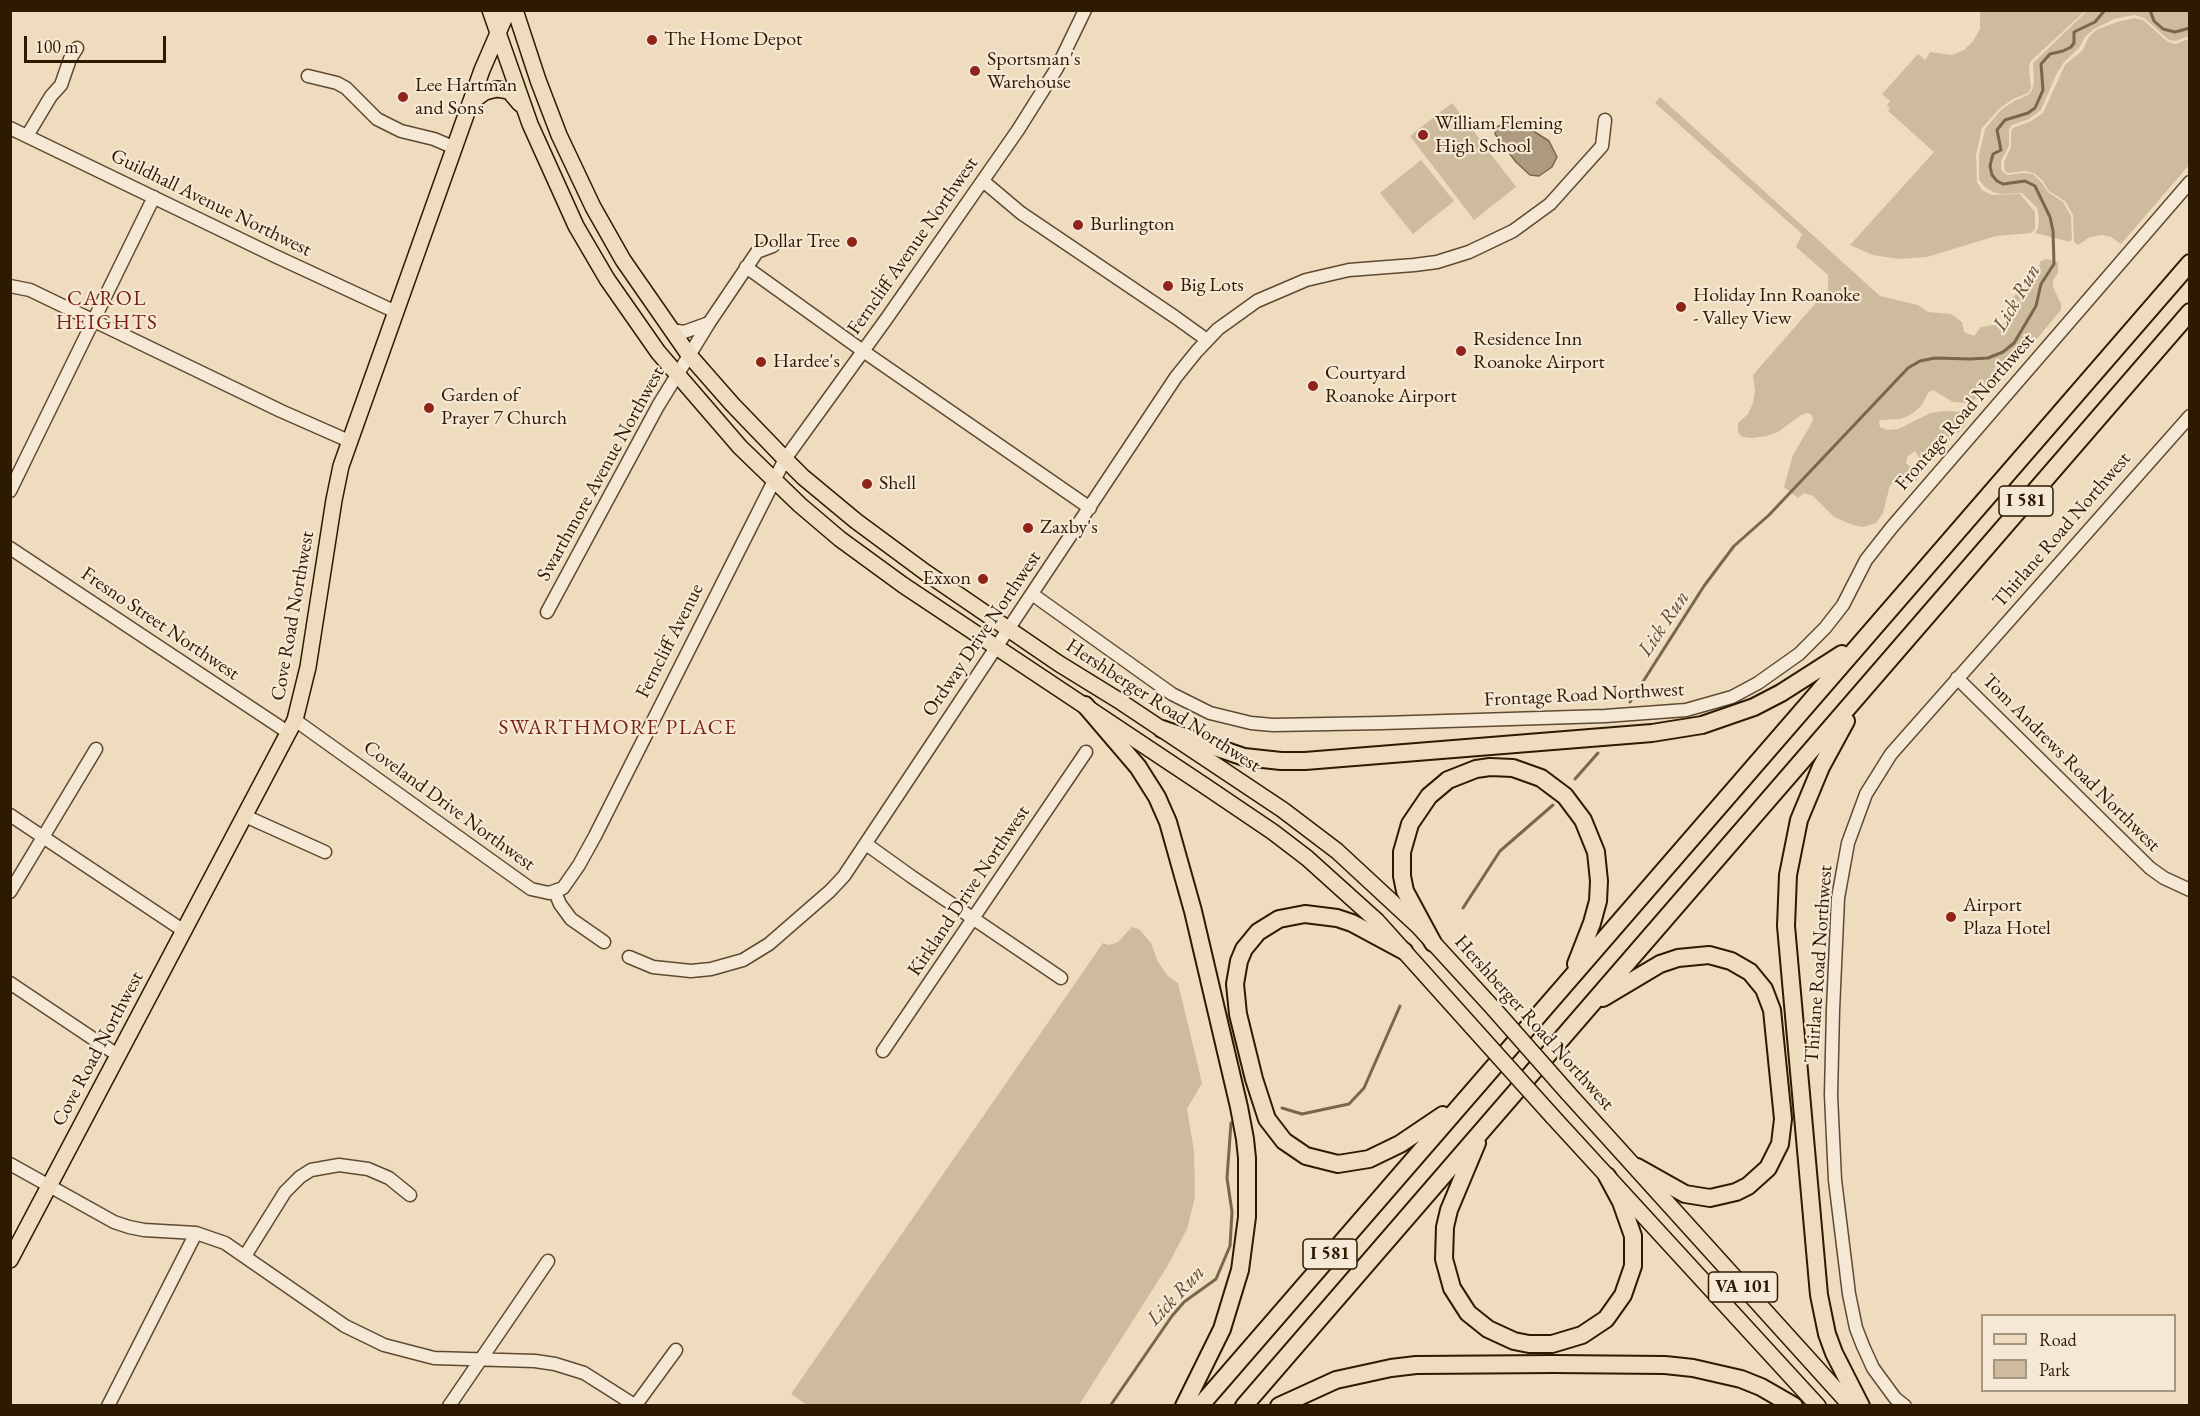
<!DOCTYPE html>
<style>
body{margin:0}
#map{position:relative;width:2200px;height:1416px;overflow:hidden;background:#efdbbd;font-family:"EB Garamond",serif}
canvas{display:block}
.frame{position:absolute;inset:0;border:12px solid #2d1a01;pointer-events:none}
.legend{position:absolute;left:1981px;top:1314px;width:195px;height:78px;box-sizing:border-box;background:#f5e8d4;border:2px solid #a59680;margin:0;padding:8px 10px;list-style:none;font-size:18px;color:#2d1a01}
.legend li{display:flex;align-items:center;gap:12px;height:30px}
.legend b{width:30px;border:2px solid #a59680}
.scale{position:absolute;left:24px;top:36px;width:142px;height:27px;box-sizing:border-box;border:3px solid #2d1a01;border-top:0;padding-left:8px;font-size:18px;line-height:21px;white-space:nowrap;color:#2d1a01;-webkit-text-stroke:4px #f5e8d4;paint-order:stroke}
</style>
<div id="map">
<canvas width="2200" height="1416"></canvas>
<div class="frame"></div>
<ul class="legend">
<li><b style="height:8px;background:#efdbbd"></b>Road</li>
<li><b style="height:16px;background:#ceba9d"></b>Park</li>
</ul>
<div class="scale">100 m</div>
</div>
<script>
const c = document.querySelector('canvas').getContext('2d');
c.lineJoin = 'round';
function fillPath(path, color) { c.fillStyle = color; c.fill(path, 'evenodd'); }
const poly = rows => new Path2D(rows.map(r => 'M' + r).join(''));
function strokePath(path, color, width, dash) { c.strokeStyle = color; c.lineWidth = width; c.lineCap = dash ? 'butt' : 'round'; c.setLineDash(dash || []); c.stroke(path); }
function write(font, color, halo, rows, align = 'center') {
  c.font = font + ' "EB Garamond",serif'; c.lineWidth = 4.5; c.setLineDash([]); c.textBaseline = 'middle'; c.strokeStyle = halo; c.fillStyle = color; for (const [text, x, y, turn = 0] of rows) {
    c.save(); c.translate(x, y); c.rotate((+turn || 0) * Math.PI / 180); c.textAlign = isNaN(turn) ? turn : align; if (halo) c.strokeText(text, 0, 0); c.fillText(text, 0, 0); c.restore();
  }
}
fillPath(poly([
 [1983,11,2085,11,2030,62,2029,70,2031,88,2028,93,2013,99,1999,109,1982,128,1976,155,1977,182,1982,190,1992,195,2020,194,2035,212,2035,229,2031,233,1996,236,1927,257,1899,259,1873,255,1850,245,1934,152,1888,111,1890,108,1887,105,1890,101,1882,94,1918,54,1925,60,1930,52,1952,55,1964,50,1973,41,1980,29,1980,13],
 [2087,11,2189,11,2189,36,2176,41,2169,40,2144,18,2134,15,2114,19,2094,29,2085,37,2079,48,2064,62,2056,75,2041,110,2029,119,2012,125,2009,130,2009,146,2001,161,2001,169,2004,173,2008,175,2023,173,2033,174,2042,183,2048,192,2063,202,2071,216,2072,238,2070,242,2035,233,2038,228,2039,218,2037,208,2022,193,2002,194,1993,192,1985,187,1979,180,1979,155,1985,129,2001,110,2014,101,2028,95,2032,90,2034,83,2033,63],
 [2134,18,2143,20,2168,42,2175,44,2189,39,2189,165,2121,244,2111,237,2102,235,2090,237,2078,245,2074,242,2073,215,2065,201,2049,191,2043,181,2034,173,2024,171,2009,173,2005,172,2004,162,2011,147,2011,131,2013,128,2031,121,2043,113,2065,65,2083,50,2088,38,2096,30,2117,22],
 [1660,97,1880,296,1918,305,1928,312,1951,314,1962,322,1964,332,1974,336,1981,327,2006,323,2012,311,2014,296,2036,278,2040,262,2046,259,2058,262,2058,273,2053,280,2053,287,2061,304,2061,310,2025,353,2003,366,1999,377,1989,384,1978,398,1966,403,1953,402,1933,390,1928,393,1922,405,1912,414,1901,419,1880,420,1879,423,1880,427,1887,430,1898,429,1931,413,1944,411,1962,412,1967,416,1967,422,1960,431,1925,462,1922,462,1915,451,1907,457,1906,463,1917,473,1917,480,1913,483,1908,484,1901,481,1890,485,1883,513,1876,523,1863,527,1853,525,1834,517,1813,496,1804,493,1798,498,1784,487,1793,455,1810,426,1813,420,1812,415,1808,413,1801,415,1778,432,1767,436,1752,438,1742,437,1738,432,1738,423,1748,414,1753,403,1755,391,1753,375,1828,289,1828,275,1796,247,1802,234,1655,103],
 [1452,103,1516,187,1474,220,1410,136],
 [1421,160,1454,201,1413,234,1380,193],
 [1132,927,1139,929,1151,943,1158,962,1168,976,1178,983,1202,1083,1187,1109,1194,1151,1195,1197,1187,1229,1167,1267,1079,1405,807,1405,791,1394,1103,943,1109,945,1118,942]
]), '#ceba9d');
const water = poly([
 [1503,124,1530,129,1549,141,1557,157,1552,167,1539,176,1530,175,1516,162,1495,134,1497,127,1503,124]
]);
fillPath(water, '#ad997d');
strokePath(water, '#7a664b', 1.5);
strokePath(poly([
 [2150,10,2154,21,2163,29,2175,32,2190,28],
 [1630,702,1704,586,1734,546,1769,515,1908,368,1920,361,1935,358,1970,359,1988,358,2003,352,2014,343,2036,306,2041,284,2054,264,2053,231,2050,217,2035,186,2025,181,2003,184,1997,181,1992,175,1990,166,1993,154,2001,150,1997,130,2005,120,2028,113,2035,108,2043,90,2041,64,2050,54,2063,51,2071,47,2074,43,2074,32,2095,22,2105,10],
 [1575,779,1598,753],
 [1463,908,1500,851,1553,805],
 [1282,1108,1302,1114,1349,1104,1364,1088,1400,1006],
 [1110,1406,1172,1316,1184,1302,1216,1279,1230,1246,1232,1212,1227,1178,1231,1123]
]), '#7a664b', 3);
const minor = poly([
 [308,76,337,83,346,88,377,119,401,131,434,139,455,148],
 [10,128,275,256,396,312],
 [27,136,51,96,61,85,70,59,77,48],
 [983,181,1021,213,1175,317,1207,340],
 [746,267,863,351,1090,508],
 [10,286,30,290,281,411,349,441],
 [671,330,684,332,709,323],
 [10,491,154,197],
 [10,548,289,733],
 [1032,594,1172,694,1210,713,1251,723,1273,725,1382,723,1605,716,1686,710,1732,697,1758,683,1799,654,1825,628,1843,605,1866,560,1892,527,2190,182],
 [547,612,658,406,709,323,757,252,773,246],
 [1957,678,2150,868,2164,878,2190,890],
 [295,720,531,889,549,893,563,888,579,865,595,836,785,459,887,318,1018,130,1057,68,1085,10],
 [10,815,184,931],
 [245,816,325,852],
 [866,844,912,877,1061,978],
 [10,892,96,749],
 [555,892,560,904,571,919,604,942],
 [629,957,653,967,691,971,711,969,743,960,769,944,830,891,844,876,1176,377,1197,351,1218,329,1257,301,1306,280,1349,270,1414,265,1437,262,1469,252,1513,231,1550,204,1602,146,1605,120],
 [10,983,119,1056],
 [883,1051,1086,752],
 [10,1164,114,1222,129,1227,144,1230,196,1233,225,1243,345,1326,384,1345,434,1358,535,1361,555,1364,584,1373,636,1406],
 [245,1256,285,1192,300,1177,311,1170,339,1165,368,1169,389,1178,410,1195],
 [108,1406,196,1233],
 [449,1406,548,1261],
 [635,1406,676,1350],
 [1905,1406,1895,1398,1873,1368,1863,1346,1856,1328,1849,1294,1835,1180,1831,1095,1833,1010,1838,898,1848,843,1866,794,1891,754,2190,416]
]);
const major = poly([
 [490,10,530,124,576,226,607,279,658,352,740,447,800,505,840,539,903,585,1205,786,1273,832,1307,858,1377,921,1473,1028],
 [515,10,538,80,559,135,593,207,623,260,689,355,732,404,785,459,803,477,856,521,925,572,1058,663,1118,700,1283,810,1337,851,1418,926,1494,1009],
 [470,103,485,92,497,89,509,91,520,104],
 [1568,1093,1851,1406],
 [1553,1117,1818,1406],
 [10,1260,295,720,308,667,334,500,341,466,482,70,508,10]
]);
const highway = poly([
 [1085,705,1138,767,1157,797,1168,822,1193,911,1239,1107,1245,1139,1247,1158,1247,1217,1240,1270,1222,1329,1184,1406],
 [1846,721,1821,767,1799,820,1788,875,1786,926,1819,1295,1827,1334,1834,1353,1861,1406],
 [1162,729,1244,757,1281,761,1305,761,1652,733,1702,725,1754,707,1781,693,1842,654],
 [1433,943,1405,891,1402,876,1402,852,1410,824,1429,796,1448,780,1476,769,1490,767,1513,768,1541,778,1565,796,1583,820,1596,852,1599,881,1598,901,1592,923,1576,964],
 [1404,951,1352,923,1337,918,1305,914,1279,919,1258,932,1244,949,1239,961,1235,984,1238,1014,1254,1079,1267,1119,1284,1141,1306,1156,1338,1164,1369,1159,1400,1144,1443,1115],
 [1603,998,1660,964,1678,958,1709,955,1731,961,1750,972,1764,989,1772,1010,1783,1119,1780,1144,1768,1168,1748,1186,1736,1192,1710,1198,1685,1194,1637,1167],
 [1477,1143,1449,1210,1445,1227,1444,1259,1452,1288,1468,1313,1488,1329,1514,1341,1529,1344,1552,1344,1582,1335,1606,1319,1623,1295,1633,1266,1633,1236,1621,1202,1607,1176],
 [1200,1406,2190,263],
 [1244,1406,2190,312],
 [1279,1406,1336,1380,1391,1368,1416,1365,1553,1364,1665,1365,1693,1368,1741,1379,1761,1387,1794,1406]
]);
strokePath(minor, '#5e4a30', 15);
strokePath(major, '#2d1a01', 18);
strokePath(highway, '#2d1a01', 20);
strokePath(minor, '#f5e8d4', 12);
strokePath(major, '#efdbbd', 15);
strokePath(highway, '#efdbbd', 16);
const majorBridge = poly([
 [1494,1009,1568,1093],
 [1473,1028,1553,1117]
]);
strokePath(majorBridge, '#2d1a01', 18, []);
strokePath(majorBridge, '#efdbbd', 15);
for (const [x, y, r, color] of [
 [652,40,6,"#8f2418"],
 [975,71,6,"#8f2418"],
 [403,97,6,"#8f2418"],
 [1423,135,6,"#8f2418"],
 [1078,225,6,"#8f2418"],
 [852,242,6,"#8f2418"],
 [1168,286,6,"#8f2418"],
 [1681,307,6,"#8f2418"],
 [1461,351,6,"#8f2418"],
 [761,362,6,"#8f2418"],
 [1313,386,6,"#8f2418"],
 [429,408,6,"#8f2418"],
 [867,484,6,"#8f2418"],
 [1028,528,6,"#8f2418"],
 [983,579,6,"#8f2418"],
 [1951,917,6,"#8f2418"]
]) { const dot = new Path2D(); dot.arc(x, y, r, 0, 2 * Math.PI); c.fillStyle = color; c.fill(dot); strokePath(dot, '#f5e8d4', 2); }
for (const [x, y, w] of [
 [2026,501,54],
 [1330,1254,54],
 [1743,1287,69]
]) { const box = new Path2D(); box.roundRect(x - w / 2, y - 15, w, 30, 4.5); c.fillStyle = '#f5e8d4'; c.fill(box); strokePath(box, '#2d1a01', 1.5); }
write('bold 18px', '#2d1a01', null, [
 ["I 581",2026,501],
 ["I 581",1330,1254],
 ["VA 101",1743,1287]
]);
write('20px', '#2d1a01', '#f5e8d4', [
 ["The Home Depot",664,40],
 ["Sportsman's",987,60],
 ["Warehouse",987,83],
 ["Lee Hartman",415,86],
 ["and Sons",415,109],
 ["William Fleming",1435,124],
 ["High School",1435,147],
 ["Burlington",1090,225],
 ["Dollar Tree",840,242,"right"],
 ["Big Lots",1180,286],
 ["Holiday Inn Roanoke",1693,296],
 ["- Valley View",1693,319],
 ["Residence Inn",1473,340],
 ["Roanoke Airport",1473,363],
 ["Hardee's",773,362],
 ["Courtyard",1325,374],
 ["Roanoke Airport",1325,397],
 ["Garden of",441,396],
 ["Prayer 7 Church",441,419],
 ["Shell",879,484],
 ["Zaxby's",1040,528],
 ["Exxon",971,579,"right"],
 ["Airport",1963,906],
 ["Plaza Hotel",1963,929]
], 'left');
write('20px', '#2d1a01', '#f5e8d4', [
 ["Guildhall Avenue Northwest",211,203,26],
 ["Ferncliff Avenue Northwest",913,246,-55],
 ["Frontage Road Northwest",1965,412,-49],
 ["Swarthmore Avenue Northwest",601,474,-61],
 ["Thirlane Road Northwest",2062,530,-49],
 ["Cove Road Northwest",293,616,-80],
 ["Fresno Street Northwest",160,624,34],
 ["Ordway Drive Northwest",982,634,-56],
 ["Ferncliff Avenue",670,641,-63],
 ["Frontage Road Northwest",1584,695,-3],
 ["Hershberger Road Northwest",1163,706,33],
 ["Tom Andrews Road Northwest",2071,763,45],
 ["Coveland Drive Northwest",449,806,36],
 ["Kirkland Drive Northwest",969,891,-56],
 ["Thirlane Road Northwest",1819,964,-86],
 ["Hershberger Road Northwest",1534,1023,48],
 ["Cove Road Northwest",98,1049,-62]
]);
write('italic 21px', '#604d33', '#f5e8d4', [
 ["Lick Run",2017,298,-60],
 ["Lick Run",1664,624,-56],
 ["Lick Run",1176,1296,-47]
]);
c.letterSpacing = '1.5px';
write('21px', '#7a1f14', '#f5e8d4', [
 ["CAROL",107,299],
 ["HEIGHTS",107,323],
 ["SWARTHMORE PLACE",618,728]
]);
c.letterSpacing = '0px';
</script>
